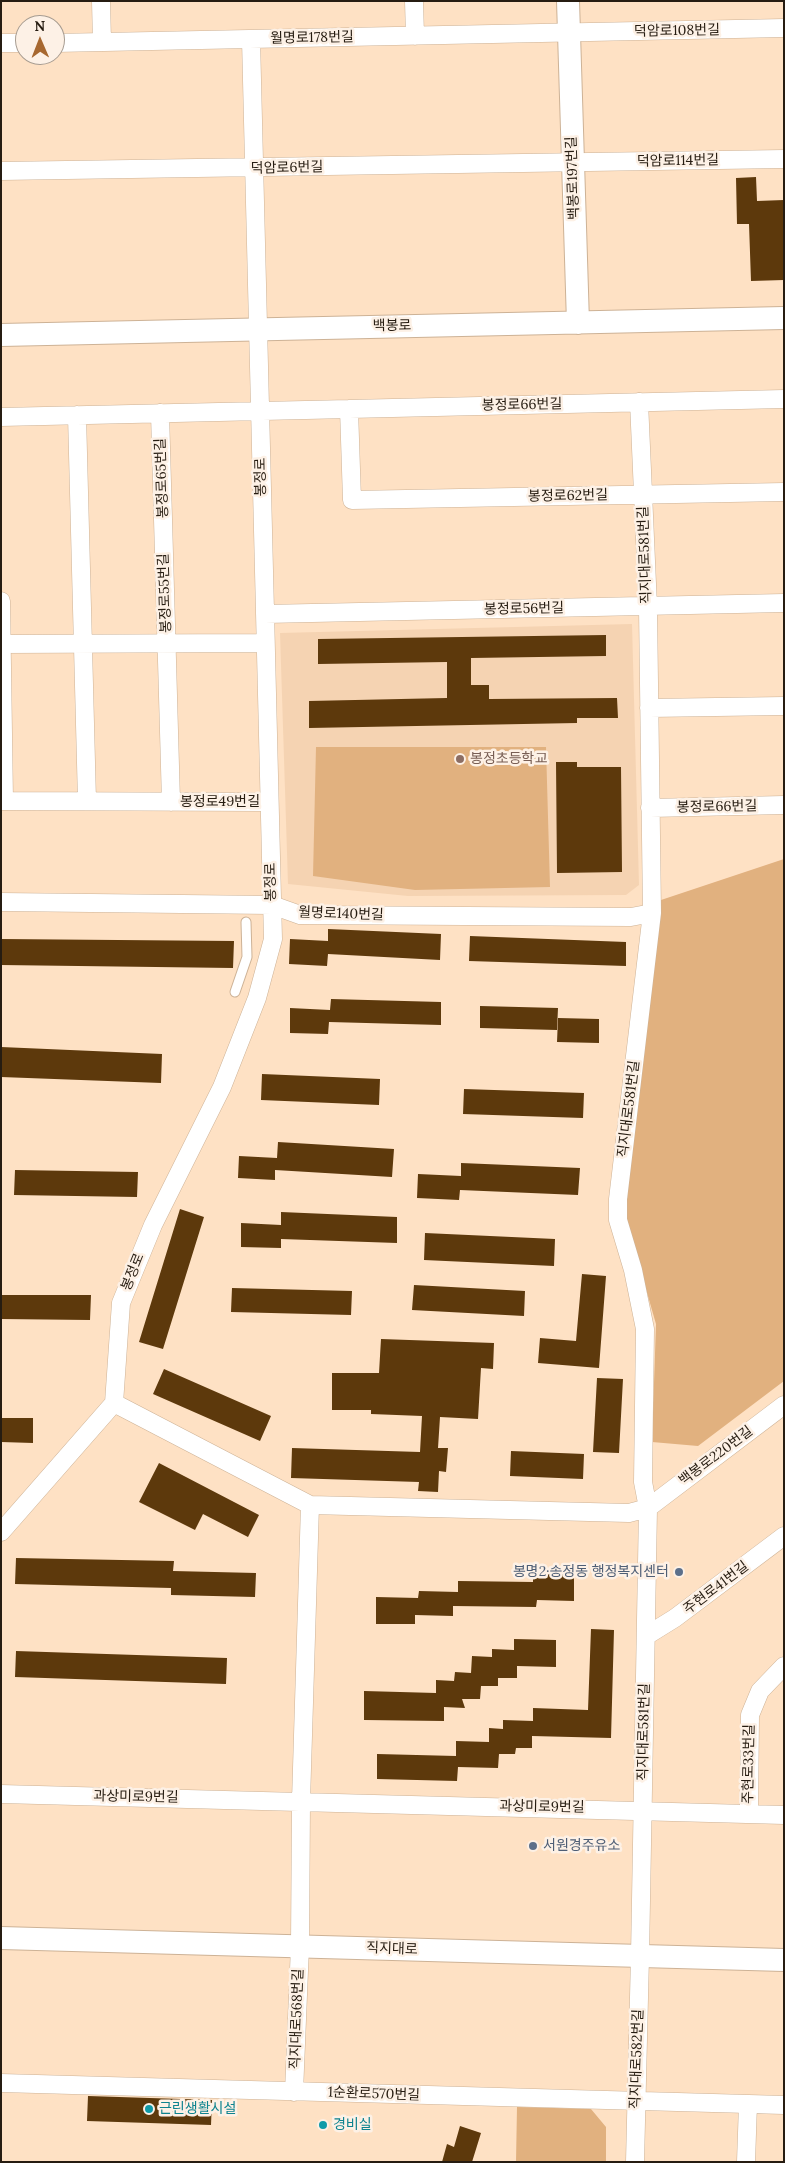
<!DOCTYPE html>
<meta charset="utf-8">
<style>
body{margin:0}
#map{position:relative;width:785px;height:2163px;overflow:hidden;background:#fee1c4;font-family:Lora,serif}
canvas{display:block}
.frame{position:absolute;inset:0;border:2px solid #261c11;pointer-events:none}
.north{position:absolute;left:15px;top:15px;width:50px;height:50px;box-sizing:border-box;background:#fdf1e6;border:1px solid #a79c91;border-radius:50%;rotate:359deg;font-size:14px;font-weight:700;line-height:20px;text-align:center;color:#261c11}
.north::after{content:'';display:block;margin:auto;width:18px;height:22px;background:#a76830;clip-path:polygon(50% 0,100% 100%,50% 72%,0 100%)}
</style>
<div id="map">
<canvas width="785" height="2163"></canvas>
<div class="frame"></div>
<div class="north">N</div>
</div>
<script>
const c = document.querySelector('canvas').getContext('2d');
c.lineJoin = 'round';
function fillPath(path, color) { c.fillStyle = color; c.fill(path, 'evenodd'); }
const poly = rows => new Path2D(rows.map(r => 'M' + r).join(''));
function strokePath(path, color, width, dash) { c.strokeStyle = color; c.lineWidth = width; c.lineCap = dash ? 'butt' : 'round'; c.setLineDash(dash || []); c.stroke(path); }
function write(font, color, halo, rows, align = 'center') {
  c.font = font + ' Lora,"Noto Sans KR",serif'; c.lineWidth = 5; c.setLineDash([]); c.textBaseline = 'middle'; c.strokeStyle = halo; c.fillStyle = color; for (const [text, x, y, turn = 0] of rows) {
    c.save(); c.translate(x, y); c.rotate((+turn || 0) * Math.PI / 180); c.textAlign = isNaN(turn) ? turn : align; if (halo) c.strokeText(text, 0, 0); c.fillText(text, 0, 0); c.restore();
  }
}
fillPath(poly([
 [632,624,639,885,626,895,408,896,288,884,280,633]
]), '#f5d3b2');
fillPath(poly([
 [316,747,546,747,550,887,415,890,313,876],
 [784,859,784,1381,698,1446,652,1442,656,1324,625,1216,661,900],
 [517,2107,591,2109,606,2127,606,2162,516,2162]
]), '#e1b17f');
fillPath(poly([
 [756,177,757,201,784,200,784,280,751,281,749,224,737,224,736,178],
 [606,635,606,656,471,658,471,685,489,685,489,699,617,698,618,718,577,718,577,723,309,728,309,701,447,698,447,662,318,664,318,639],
 [556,762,577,762,577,767,621,767,622,872,557,873],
 [328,929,441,934,440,960,328,954,327,966,289,964,290,939,328,941],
 [470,936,626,942,626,966,469,961],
 [1,939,234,941,233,968,1,965],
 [331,999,441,1002,441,1025,329,1022,328,1034,290,1033,290,1008,330,1010],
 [480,1006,558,1008,557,1030,480,1028],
 [558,1018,599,1019,599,1043,557,1042],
 [1,1047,162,1054,161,1083,1,1077],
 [262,1074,380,1079,379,1105,261,1100],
 [464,1089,584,1093,583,1118,463,1114],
 [278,1142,394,1149,392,1177,275,1170,275,1180,238,1178,239,1156,277,1158],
 [461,1163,580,1168,578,1195,460,1190,459,1200,417,1198,418,1174,461,1176],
 [15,1170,138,1172,137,1197,14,1195],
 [180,1209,204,1217,163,1349,139,1342],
 [281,1212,397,1217,397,1243,281,1239,281,1248,241,1247,241,1223,281,1225],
 [425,1233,555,1239,554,1266,424,1260],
 [582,1274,606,1276,599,1368,538,1363,540,1338,576,1341],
 [414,1285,525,1291,524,1316,412,1310],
 [232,1288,352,1291,351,1315,231,1312],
 [1,1295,91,1295,90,1320,1,1319],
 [381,1339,494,1343,493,1369,481,1368,478,1419,440,1417,438,1448,448,1448,446,1472,439,1471,438,1492,418,1491,419,1482,291,1478,292,1448,420,1452,422,1416,371,1414,371,1410,332,1410,332,1373,379,1373],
 [164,1369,271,1416,260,1441,153,1394],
 [597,1378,623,1379,619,1453,593,1452],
 [1,1418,33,1418,33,1443,1,1442],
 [511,1451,584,1454,583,1479,510,1476],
 [159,1463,259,1515,248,1537,203,1514,195,1530,139,1502],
 [16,1558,174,1561,173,1571,256,1573,255,1597,171,1595,171,1588,15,1584],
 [533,1573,574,1573,574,1601,537,1600,536,1607,453,1606,453,1616,415,1615,415,1624,376,1624,376,1597,418,1598,419,1591,458,1592,458,1581,533,1582],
 [591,1629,614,1630,611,1738,532,1736,532,1748,516,1748,515,1754,499,1754,498,1768,458,1767,457,1781,377,1779,377,1754,456,1756,456,1741,489,1742,489,1728,503,1729,503,1720,533,1721,533,1708,588,1710],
 [514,1639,556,1640,556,1667,517,1666,517,1678,498,1678,498,1686,481,1686,480,1699,462,1699,465,1708,444,1707,444,1721,364,1720,364,1691,436,1693,436,1680,454,1681,455,1672,471,1673,472,1656,492,1657,492,1649,514,1650],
 [16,1651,227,1658,226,1684,15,1677],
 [88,2096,212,2100,211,2125,87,2121],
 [460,2126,481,2133,472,2162,442,2162,447,2144,454,2147]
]), '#5d390c');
const service = poly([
 [235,992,247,957,246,922]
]);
const minor = poly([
 [101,1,102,42],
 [414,1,415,36],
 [1,43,25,43],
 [55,43,784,28],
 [1,171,784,159],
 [349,409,352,500,784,492],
 [160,413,171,802],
 [77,415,87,801],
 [1,417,784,399],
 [1,601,4,801],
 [265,614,784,603],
 [1,644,265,643],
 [649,708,784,706],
 [1,801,269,802],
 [650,808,784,805],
 [1,902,272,905,300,915,631,917,652,913],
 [114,1403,310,1505,629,1513,648,1508,784,1405],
 [1,1532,114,1403,121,1303,153,1225,222,1087,257,998,273,939,251,39],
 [646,1636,675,1618,784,1536],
 [1,1794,784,1815],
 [749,1814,750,1715,760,1691,784,1666],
 [1,2083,784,2105],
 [294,2092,300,1946,301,1801,310,1505],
 [635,2162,640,1956,648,1508,643,1482,645,1329,633,1270,618,1220,618,1199,652,913,648,607,639,402],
 [746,2162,748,2104]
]);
const tertiary = poly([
 [568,1,578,323],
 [1,335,784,318],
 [1,1938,784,1960]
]);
strokePath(service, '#cdb296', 11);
strokePath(minor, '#cdb296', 19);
strokePath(tertiary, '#cdb296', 24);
strokePath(service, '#fff', 9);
strokePath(minor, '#fff', 18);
strokePath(tertiary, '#fff', 22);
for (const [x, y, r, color] of [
 [460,759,5,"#8d6e63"],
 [679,1572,5,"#5c6f8a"],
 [533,1846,5,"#5c6f8a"],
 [149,2109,5,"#0f9aa8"],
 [323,2125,5,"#0f9aa8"]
]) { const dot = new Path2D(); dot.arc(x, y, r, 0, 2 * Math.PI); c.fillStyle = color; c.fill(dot); strokePath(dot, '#fdf1e6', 2); }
write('14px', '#261c11', '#fdf1e6', [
 ["덕암로108번길",677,31,-1],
 ["월명로178번길",312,38,-1],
 ["덕암로114번길",678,161,-1],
 ["덕암로6번길",287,168,-1],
 ["백봉로197번길",573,178,-92],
 ["백봉로",392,326,-1],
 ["봉정로66번길",522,405,-1],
 ["봉정로",261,477,-91],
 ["봉정로65번길",162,478,-92],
 ["봉정로62번길",568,496,-1],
 ["직지대로581번길",645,555,-92],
 ["봉정로55번길",165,593,-92],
 ["봉정로56번길",524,609,-1],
 ["봉정로49번길",220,802],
 ["봉정로66번길",717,807,-1],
 ["봉정로",271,882,-91],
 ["월명로140번길",341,914,2],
 ["직지대로581번길",629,1109,-83],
 ["봉정로",133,1272,-68],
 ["백봉로220번길",716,1456,-37],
 ["주현로41번길",716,1588,-37],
 ["직지대로581번길",644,1732,-89],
 ["주현로33번길",749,1764,-89],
 ["과상미로9번길",136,1797,1],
 ["과상미로9번길",542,1807,1],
 ["직지대로",392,1949,2],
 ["직지대로568번길",297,2019,-88],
 ["직지대로582번길",637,2059,-88],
 ["1순환로570번길",374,2094,2]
]);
write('14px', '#785e54', '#fdf1e6', [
 ["봉정초등학교",470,759]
], 'left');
write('14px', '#4e5e75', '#fdf1e6', [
 ["봉명2·송정동 행정복지센터",669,1572],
 ["서원경주유소",543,1846,"left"]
], 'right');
write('14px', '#0d838f', '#fdf1e6', [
 ["근린생활시설",159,2109],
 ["경비실",333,2125]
], 'left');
</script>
